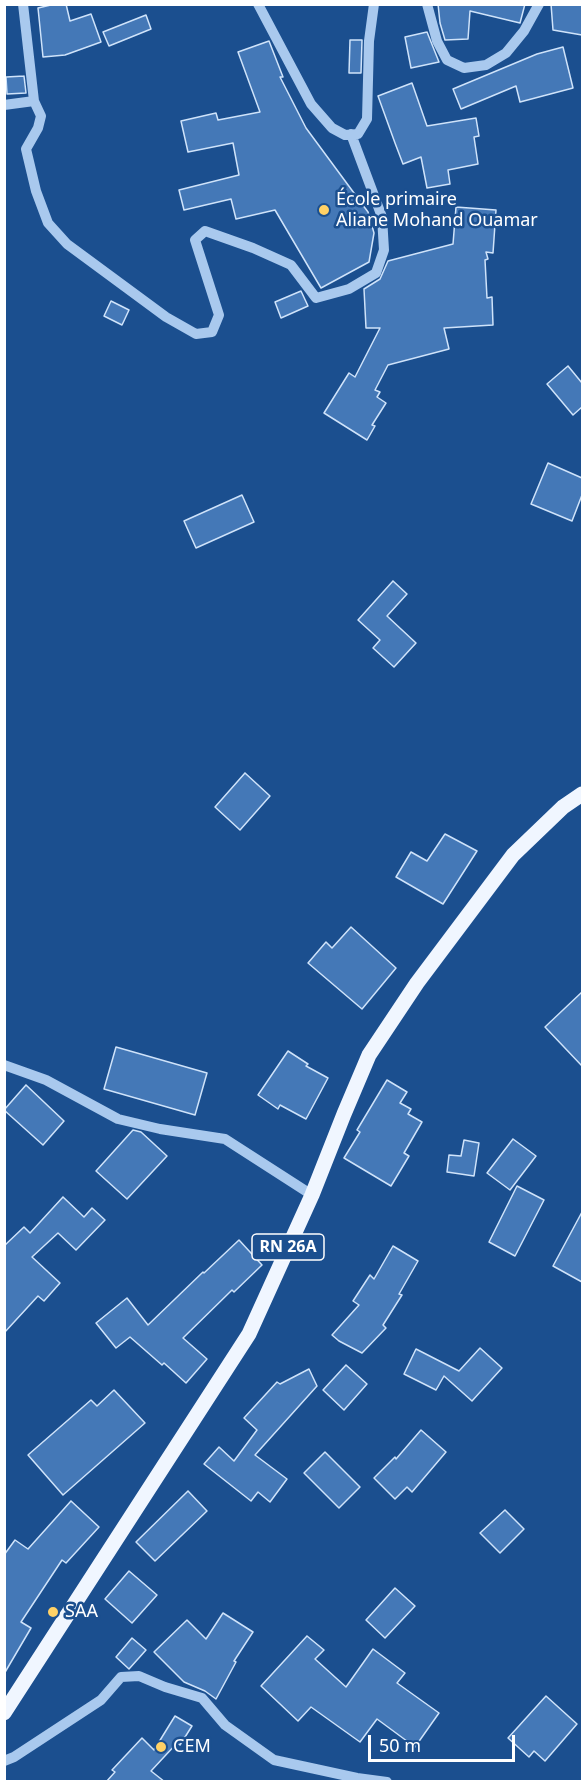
<!DOCTYPE html>
<meta charset="utf-8">
<style>
body{margin:0}
#map{position:relative;width:587px;height:1786px;overflow:hidden;background:#1b4f8f;font-family:"Noto Sans",sans-serif}
canvas{display:block}
.frame{position:absolute;inset:0;border:6px solid #fff;pointer-events:none}
.scale{position:absolute;left:368px;top:1735px;width:147px;height:27px;box-sizing:border-box;border:3px solid #fff;border-top:0;padding-left:8px;font-size:18px;line-height:21px;white-space:nowrap;color:#fff;-webkit-text-stroke:4px #1b4f8f;paint-order:stroke}
</style>
<div id="map">
<canvas width="587" height="1786"></canvas>
<div class="frame"></div>
<div class="scale">50 m</div>
</div>
<script>
const c = document.querySelector('canvas').getContext('2d');
c.lineJoin = 'round';
function fillPath(path, color) { c.fillStyle = color; c.fill(path, 'evenodd'); }
const poly = rows => new Path2D(rows.map(r => 'M' + r).join(''));
function strokePath(path, color, width, dash) { c.strokeStyle = color; c.lineWidth = width; c.lineCap = dash ? 'butt' : 'round'; c.setLineDash(dash || []); c.stroke(path); }
function write(font, color, halo, rows, align = 'center') {
  c.font = font + ' "Noto Sans",sans-serif'; c.lineWidth = 5; c.setLineDash([]); c.textBaseline = 'middle'; c.strokeStyle = halo; c.fillStyle = color; for (const [text, x, y, turn = 0] of rows) {
    c.save(); c.translate(x, y); c.rotate((+turn || 0) * Math.PI / 180); c.textAlign = isNaN(turn) ? turn : align; if (halo) c.strokeText(text, 0, 0); c.fillText(text, 0, 0); c.restore();
  }
}
const building = poly([
 [55,4,66,4,70,21,91,14,101,42,65,55,43,57,38,8,55,4],
 [438,4,525,4,520,23,470,11,468,39,445,40,440,23,438,4],
 [551,4,582,4,582,35,553,30,551,4],
 [146,15,151,29,109,46,103,32,146,15],
 [427,32,439,62,411,68,405,37,427,32],
 [350,40,362,40,361,73,349,73,350,40],
 [269,41,283,77,280,77,306,128,368,212,374,233,369,262,321,288,275,210,236,219,231,199,184,210,179,190,239,175,233,143,188,152,181,121,216,113,218,120,260,112,238,52,269,41],
 [563,47,573,88,520,102,516,86,461,109,453,89,537,54,563,47],
 [24,76,26,93,7,94,6,77,24,76],
 [412,83,427,126,476,118,479,136,474,137,478,164,448,170,450,184,427,188,421,157,403,164,395,143,378,96,412,83],
 [456,207,496,210,493,253,486,252,488,259,485,260,487,298,492,297,493,325,444,328,449,349,388,365,375,390,380,392,377,397,386,403,372,425,375,426,367,440,324,413,349,373,355,377,380,328,366,328,364,289,380,279,388,261,453,244,456,207],
 [301,291,308,306,281,318,275,302,301,291],
 [111,301,129,310,122,325,104,316,111,301],
 [568,366,582,383,582,407,573,415,547,384,568,366],
 [548,463,582,478,582,495,572,521,531,504,548,463],
 [242,495,254,522,196,548,184,521,242,495],
 [393,581,407,594,387,616,416,643,394,667,373,648,380,640,358,620,393,581],
 [245,773,270,796,240,830,215,807,245,773],
 [445,834,477,851,443,904,396,877,411,852,427,861,445,834],
 [351,927,396,968,362,1009,308,963,326,942,332,948,351,927],
 [582,992,582,1066,545,1027,582,992],
 [116,1047,207,1073,195,1115,104,1089,116,1047],
 [288,1051,308,1064,306,1066,328,1078,306,1119,280,1105,278,1109,258,1095,288,1051],
 [387,1080,407,1092,400,1103,411,1109,408,1114,422,1122,404,1153,409,1156,391,1186,344,1158,360,1132,357,1130,387,1080],
 [26,1085,64,1121,43,1145,4,1110,26,1085],
 [133,1130,141,1132,167,1156,127,1199,96,1171,133,1130],
 [513,1139,536,1156,510,1190,487,1173,513,1139],
 [464,1140,479,1143,474,1176,447,1172,449,1155,461,1156,464,1140],
 [517,1186,544,1200,515,1256,489,1242,517,1186],
 [63,1197,84,1217,92,1208,105,1220,76,1250,58,1233,32,1257,60,1283,44,1301,38,1296,4,1333,4,1246,24,1227,30,1233,63,1197],
 [582,1212,582,1282,553,1266,582,1212],
 [239,1240,262,1265,234,1292,232,1290,183,1338,207,1359,186,1383,164,1363,162,1365,130,1337,116,1348,96,1323,127,1298,148,1325,203,1272,204,1273,239,1240],
 [393,1246,418,1261,399,1294,402,1295,383,1325,386,1328,362,1353,339,1341,332,1335,359,1305,353,1301,370,1275,374,1279,393,1246],
 [480,1348,502,1368,472,1401,444,1376,436,1390,404,1374,416,1349,459,1371,480,1348],
 [346,1365,367,1384,344,1410,323,1390,346,1365],
 [309,1369,317,1386,255,1455,287,1479,270,1502,258,1492,251,1501,204,1464,219,1447,234,1461,257,1430,244,1418,277,1382,280,1384,309,1369],
 [114,1390,145,1423,63,1495,28,1455,91,1400,97,1406,114,1390],
 [421,1430,446,1452,412,1492,407,1487,395,1499,374,1478,395,1457,396,1459,421,1430],
 [325,1452,360,1487,339,1508,304,1473,325,1452],
 [188,1491,207,1511,155,1561,136,1542,188,1491],
 [71,1501,99,1527,66,1563,62,1560,21,1622,31,1628,4,1674,4,1555,15,1540,28,1549,71,1501],
 [505,1510,524,1529,500,1553,480,1533,505,1510],
 [129,1571,157,1595,132,1623,105,1599,129,1571],
 [395,1588,415,1606,385,1638,366,1620,395,1588],
 [223,1613,253,1632,234,1661,236,1662,216,1699,205,1691,184,1682,154,1652,187,1620,206,1639,223,1613],
 [307,1636,324,1650,315,1659,346,1687,373,1649,405,1673,397,1683,439,1713,415,1747,377,1719,360,1742,311,1707,298,1721,261,1686,307,1636],
 [132,1638,146,1650,129,1669,116,1657,132,1638],
 [546,1696,577,1724,545,1761,534,1751,529,1757,508,1738,546,1696],
 [175,1716,192,1726,180,1745,177,1743,151,1771,165,1782,106,1782,115,1772,112,1770,142,1738,154,1750,175,1716]
]);
fillPath(building, '#4478b7');
strokePath(building, '#cfe3fa', 1.5);
strokePath(poly([
 [23,4,34,101,41,116,38,128,26,149,36,191,48,223,67,244,166,317,196,334,212,332,219,315,195,240,205,231,253,248,291,265,316,298,349,289,376,273,384,250,382,217,351,134],
 [258,4,311,104,332,128,345,135,358,134,367,119,369,41,374,4],
 [427,4,437,41,447,60,464,68,486,65,506,53,524,31,539,4],
 [4,105,34,101],
 [4,1065,46,1080,118,1119,160,1129,225,1139,312,1195],
 [4,1761,14,1757,101,1700,121,1677,139,1676,165,1687,202,1698,225,1725,274,1760,357,1778,387,1782]
]), '#a9c9ee', 10);
strokePath(poly([
 [4,1713,249,1334,312,1195,344,1114,369,1055,417,983,513,855,563,807,582,794]
]), '#f0f6ff', 15);
for (const [x, y, r, color] of [
 [324,210,6,"#ffd166"],
 [53,1612,6,"#ffd166"],
 [161,1747,6,"#ffd166"]
]) { const dot = new Path2D(); dot.arc(x, y, r, 0, 2 * Math.PI); c.fillStyle = color; c.fill(dot); strokePath(dot, '#1b4f8f', 2); }
for (const [x, y, w] of [
 [288,1247,72]
]) { const box = new Path2D(); box.roundRect(x - w / 2, y - 13, w, 26, 4.5); c.fillStyle = '#1b4f8f'; c.fill(box); strokePath(box, '#fff', 1.5); }
write('bold 16px', '#fff', null, [
 ["RN 26A",288,1247]
]);
write('18px', '#fff', '#1b4f8f', [
 ["École primaire",336,200],
 ["Aliane Mohand Ouamar",336,221],
 ["SAA",65,1612],
 ["CEM",173,1747]
], 'left');
</script>
